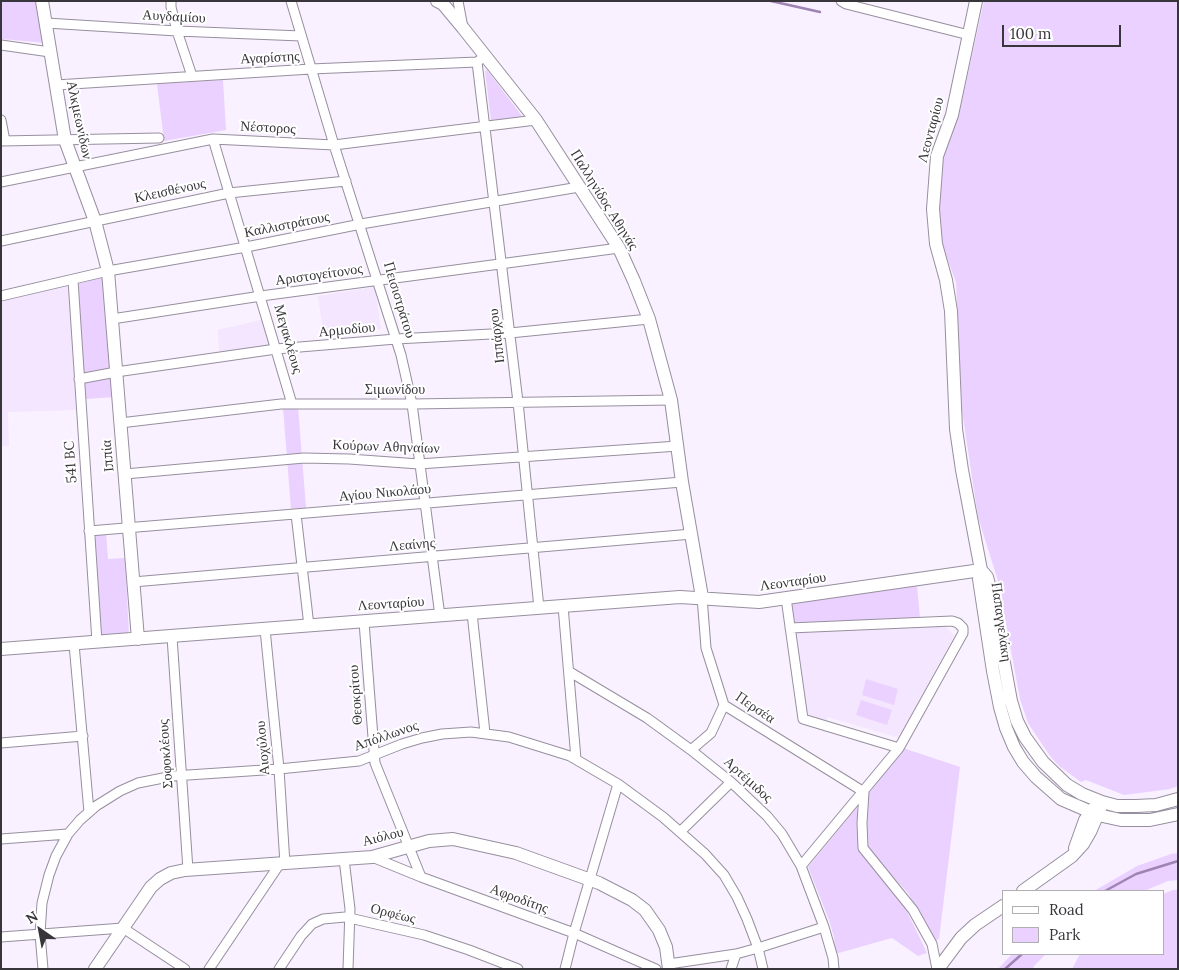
<!DOCTYPE html>
<meta charset="utf-8">
<style>
body{margin:0}
#map{position:relative;width:1179px;height:970px;overflow:hidden;background:#f9f1ff;font-family:Lora,serif}
canvas{display:block}
.frame{position:absolute;inset:0;border:2px solid #38353b;pointer-events:none}
.legend{position:absolute;left:1002px;top:890px;width:162px;height:65px;box-sizing:border-box;background:#fff;border:1px solid #afaeb1;margin:0;padding:6px 9px;list-style:none;font-size:15px;color:#38353b}
.legend li{display:flex;align-items:center;gap:10px;height:25px}
.legend b{width:25px;border:1px solid #afaeb1}
.north{position:absolute;left:15px;top:905px;width:50px;height:50px;-webkit-text-stroke:4px #fff;paint-order:stroke;rotate:327deg;font-size:14px;font-weight:700;line-height:20px;text-align:center;color:#38353b}
.north::after{content:'';display:block;margin:auto;width:18px;height:22px;background:#38353b;clip-path:polygon(50% 0,100% 100%,50% 72%,0 100%)}
.scale{position:absolute;left:1002px;top:25px;width:119px;height:22px;box-sizing:border-box;border:2px solid #38353b;border-top:0;padding-left:6px;font-size:15px;line-height:18px;white-space:nowrap;color:#38353b;-webkit-text-stroke:4px #fff;paint-order:stroke}
</style>
<div id="map">
<canvas width="1179" height="970"></canvas>
<div class="frame"></div>
<ul class="legend">
<li><b style="height:6px;background:#fff"></b>Road</li>
<li><b style="height:14px;background:#ebd1ff"></b>Park</li>
</ul>
<div class="north">N</div>
<div class="scale">100 m</div>
</div>
<script>
const c = document.querySelector('canvas').getContext('2d');
c.lineJoin = 'round';
function fillPath(path, color) { c.fillStyle = color; c.fill(path, 'evenodd'); }
const poly = rows => new Path2D(rows.map(r => 'M' + r).join(''));
function strokePath(path, color, width, dash) { c.strokeStyle = color; c.lineWidth = width; c.lineCap = dash ? 'butt' : 'round'; c.setLineDash(dash || []); c.stroke(path); }
function write(font, color, halo, rows, align = 'center') {
  c.font = font + ' Lora,serif'; c.lineWidth = 4; c.setLineDash([]); c.textBaseline = 'middle'; c.strokeStyle = halo; c.fillStyle = color; for (const [text, x, y, turn = 0] of rows) {
    c.save(); c.translate(x, y); c.rotate((+turn || 0) * Math.PI / 180); c.textAlign = isNaN(turn) ? turn : align; if (halo) c.strokeText(text, 0, 0); c.fillText(text, 0, 0); c.restore();
  }
}
fillPath(poly([
 [69,282,76,410,8,412,9,446,1,446,1,298],
 [375,287,381,329,324,338,318,296],
 [264,319,274,347,219,356,218,330],
 [944,625,954,636,899,738,828,717,826,723,805,717,792,631]
]), '#f4e6fe');
fillPath(poly([
 [1,1,38,1,46,43,1,39],
 [984,1,1178,1,1178,786,1170,789,1124,795,1086,780,1081,782,1059,766,1050,756,1028,723,1020,699,998,581,978,517,962,411,956,282,941,242,937,217,939,185,943,158,960,110],
 [487,70,522,116,521,117,491,121,485,71],
 [223,80,226,130,164,141,157,84],
 [104,277,115,397,86,399,77,284],
 [298,407,306,508,291,509,283,408],
 [106,532,108,559,125,558,129,635,93,635,84,533],
 [917,586,920,618,794,624,791,604],
 [866,679,898,689,894,705,862,695],
 [861,700,892,710,887,725,856,715],
 [903,748,960,767,939,939,934,942,908,893,878,861,869,849,865,837,865,814,869,793],
 [857,807,857,836,866,858,903,903,927,953,918,956,892,938,835,954,834,937,829,920,808,867],
 [1178,853,1178,880,1168,881,1144,891,1094,891,1137,866,1171,854],
 [1173,890,1178,890,1178,969,1072,969,1080,954,1163,954,1163,894],
 [1012,954,1046,954,1034,966,1033,969,998,969]
]), '#ebd1ff');
strokePath(poly([
 [771,1,820,12],
 [1105,891,1136,874,1178,861],
 [1005,969,1022,954]
]), '#9f83b3', 2.5);
const street = poly([
 [171,1,171,7,177,31,192,76],
 [291,1,334,145,401,355,412,404,440,616],
 [458,1,463,28],
 [841,1,846,4,969,35],
 [46,23,177,31,301,36],
 [1,45,50,52],
 [477,62,518,402,539,608],
 [56,85,311,69,477,62,481,59],
 [1,120,5,141],
 [213,139,292,404],
 [1,141,159,138],
 [1,182,213,139,334,145,536,120],
 [1,241,229,193,346,181],
 [73,280,97,642],
 [1,296,108,271,246,247,361,224,579,187],
 [112,319,261,296,619,248],
 [79,379,116,372,276,349,396,339,510,333,649,319],
 [120,423,281,404,412,404,671,400],
 [125,474,304,458,349,459,419,464,678,446],
 [296,514,309,626],
 [89,531,682,482],
 [133,582,692,534],
 [702,597,706,648,724,705,864,792,862,823,863,848,913,910,932,944,937,969],
 [786,598,803,719,899,748],
 [563,606,576,759],
 [472,613,485,733],
 [364,622,375,763,421,877],
 [790,628,952,621,958,623,963,628,963,633,899,748,801,866],
 [265,629,279,769,285,864],
 [172,637,188,870],
 [74,644,89,812],
 [570,672,647,718,691,750,731,782,767,816,782,834,801,866,824,927,833,958,834,969],
 [1,743,83,736],
 [691,750,711,733,724,705],
 [681,831,731,782],
 [1,839,68,834],
 [372,857,421,877,574,933,656,969],
 [344,859,350,909,348,969],
 [1,937,123,928,185,969],
 [669,964,736,954,758,948,824,927],
 [43,969,40,934,42,903,49,875,56,856,68,834,80,820,96,806,120,791,138,783,173,776,279,769,359,761,402,744,422,738,442,734,471,732,509,737,570,756,618,784,663,817,705,854,724,875,737,897,747,919,758,948,763,969],
 [209,969,279,865],
 [279,969,301,936,312,924,323,919,345,917,424,935,469,950,518,969],
 [565,969,574,933,618,784],
 [731,969,736,954]
]);
const secondary = poly([
 [42,1,65,140,95,221,108,271,138,639],
 [437,1,443,4,463,28,536,120,619,248,634,281,649,319,671,400,682,482,702,597],
 [976,1,952,115,937,156,933,209,936,244,946,280,951,311,956,429,962,470,981,570,979,579,993,671,1000,707,1006,728,1014,747,1023,762,1036,777,1061,799,1098,815,1121,820,1150,820,1178,814],
 [981,570,987,577,991,592,1011,701,1017,721,1025,737,1043,762,1067,785,1082,794,1102,802,1117,806,1136,806,1156,805,1178,799],
 [1,649,680,597,759,602,981,570],
 [1075,848,1085,820,1094,808],
 [1023,891,1072,856,1083,844,1090,832,1100,809],
 [95,969,151,887,160,879,171,873,185,870,372,857,429,841,453,839,516,853,599,883,632,900,645,910,659,930,666,947,669,969],
 [938,969,961,938,975,925,1003,906]
]);
strokePath(street, '#978f9e', 11);
strokePath(secondary, '#978f9e', 14);
strokePath(street, '#fff', 9);
strokePath(secondary, '#fff', 12);
write('14px', '#38353b', '#fff', [
 ["Αυγδαμίου",174,17,3],
 ["Αγαρίστης",270,58,-3],
 ["Αλκμεωνίδων",79,120,78],
 ["Νέστορος",268,128,3],
 ["Λεονταρίου",931,130,-75],
 ["Κλεισθένους",170,191,-12],
 ["Παλληνίδος Αθηνάς",604,200,58],
 ["Καλλιστράτους",287,225,-11],
 ["Αριστογείτονος",319,275,-8],
 ["Πεισιστράτου",399,300,73],
 ["Αρμοδίου",347,330,-5],
 ["Ιππάρχου",497,336,-97],
 ["Μεγακλέους",288,339,74],
 ["Σιμωνίδου",395,390],
 ["Κούρων Αθηναίων",386,447,2],
 ["Ιππία",108,456,-95],
 ["541 BC",71,462,-94],
 ["Αγίου Νικολάου",385,493,-5],
 ["Λεαίνης",412,545,-5],
 ["Λεονταρίου",793,582,-8],
 ["Λεονταρίου",391,604,-4],
 ["Παπαγγελάκη",1001,622,82],
 ["Θεοκρίτου",356,695,-94],
 ["Περσέα",755,708,34],
 ["Απόλλωνος",386,736,-19],
 ["Αιοχύλου",263,748,-95],
 ["Σοφοκλέους",166,754,-94],
 ["Αρτέμιδος",748,780,42],
 ["Αιόλου",383,837,-14],
 ["Αφροδίτης",519,899,20],
 ["Ορφέως",393,914,14]
]);
</script>
